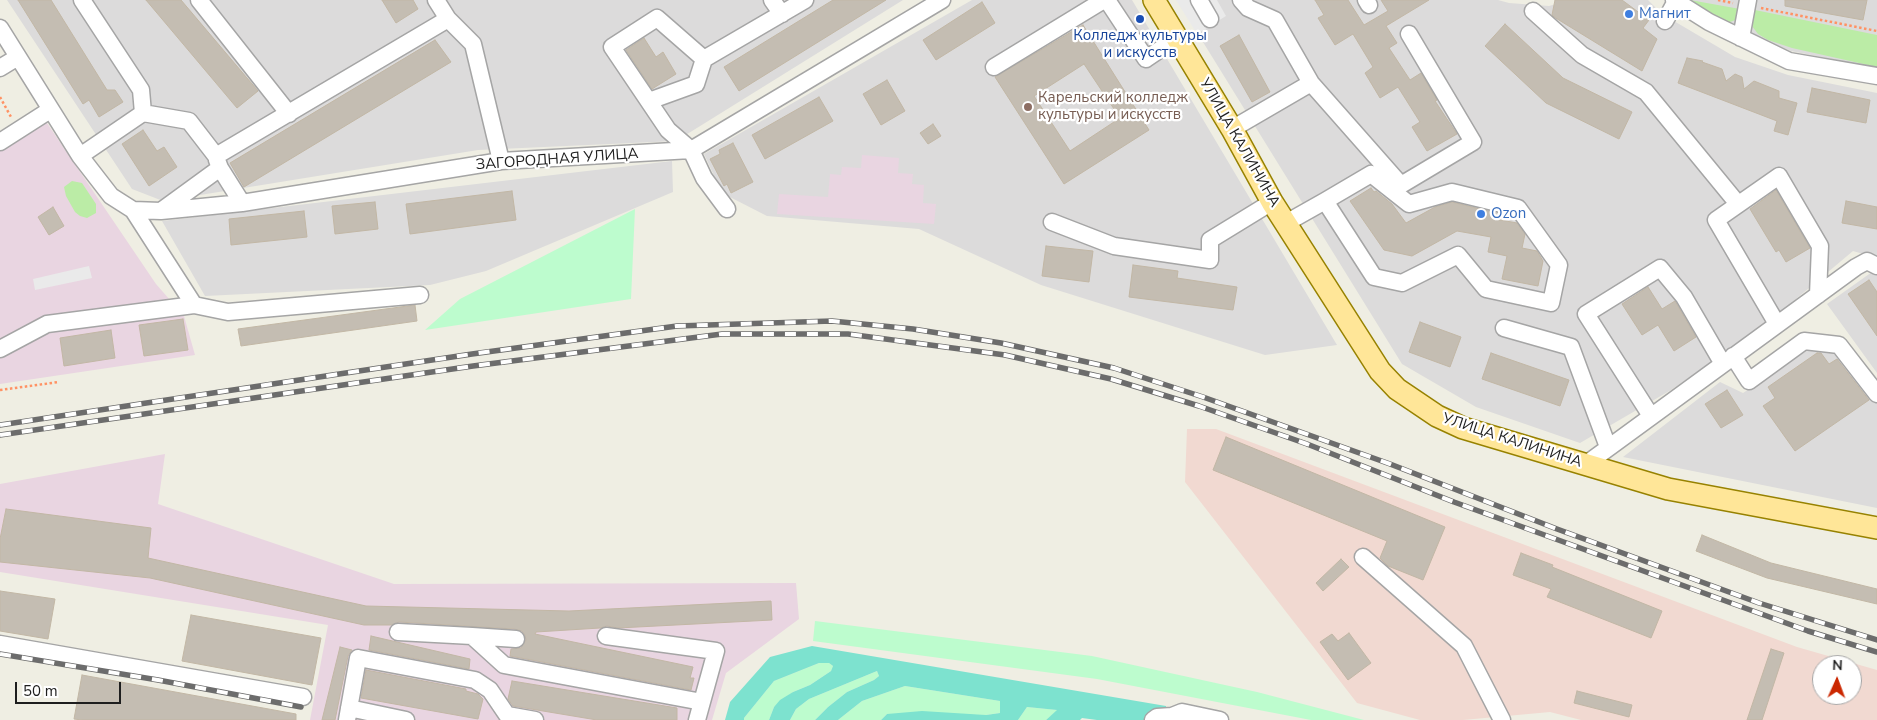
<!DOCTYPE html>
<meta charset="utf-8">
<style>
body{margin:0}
#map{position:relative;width:1877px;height:720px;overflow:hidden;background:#efeee3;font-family:"Nunito Sans",sans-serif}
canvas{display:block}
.north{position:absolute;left:1812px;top:655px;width:50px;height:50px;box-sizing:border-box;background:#fff;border:1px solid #a5a5a5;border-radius:50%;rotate:2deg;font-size:14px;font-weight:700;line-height:20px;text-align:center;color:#1e1e1e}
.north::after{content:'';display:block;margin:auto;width:18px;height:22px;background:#cb2700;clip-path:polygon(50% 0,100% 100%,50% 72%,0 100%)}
.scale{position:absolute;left:15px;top:682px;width:106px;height:22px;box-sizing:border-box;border:2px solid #1e1e1e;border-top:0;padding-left:6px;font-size:15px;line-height:18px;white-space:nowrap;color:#1e1e1e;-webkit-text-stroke:4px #fff;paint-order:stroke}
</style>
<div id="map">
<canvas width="1877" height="720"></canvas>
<div class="north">N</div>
<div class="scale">50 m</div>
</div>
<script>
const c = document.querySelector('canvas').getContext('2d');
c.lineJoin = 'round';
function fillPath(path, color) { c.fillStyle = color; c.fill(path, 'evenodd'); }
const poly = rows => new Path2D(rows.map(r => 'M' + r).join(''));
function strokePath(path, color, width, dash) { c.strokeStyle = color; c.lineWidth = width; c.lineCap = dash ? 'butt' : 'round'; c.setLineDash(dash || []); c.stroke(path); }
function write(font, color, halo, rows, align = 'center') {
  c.font = font + ' "Nunito Sans",sans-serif'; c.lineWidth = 4.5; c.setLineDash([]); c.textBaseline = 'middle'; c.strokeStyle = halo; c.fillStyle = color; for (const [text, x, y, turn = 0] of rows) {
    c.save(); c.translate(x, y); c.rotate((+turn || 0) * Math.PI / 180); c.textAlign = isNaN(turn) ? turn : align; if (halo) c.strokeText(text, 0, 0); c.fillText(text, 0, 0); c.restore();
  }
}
fillPath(poly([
 [7,0,903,0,676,141,478,150,163,201,132,189],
 [972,0,1132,0,1337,345,1265,355,1041,285,919,229,767,216,722,193,704,154],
 [1177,0,1498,0,1509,3,1549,6,1570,0,1648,0,1662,14,1735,57,1788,75,1877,93,1877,258,1853,251,1765,325,1671,390,1580,443,1476,407,1402,364],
 [1689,0,1877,0,1877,68,1791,51,1724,24],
 [672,161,673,192,486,271,430,285,205,296,162,221],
 [1872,272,1877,273,1877,373,1827,304],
 [1811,348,1836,349,1877,400,1877,508,1623,457,1720,382,1743,393]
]), '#dcdbdb');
fillPath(poly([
 [1187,429,1216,429,1797,647,1877,670,1877,720,1581,720,1550,712,1463,720,1420,720,1357,703,1185,482],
 [1822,665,1852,665,1852,695,1822,695]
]), '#f1d9d1');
fillPath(poly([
 [47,123,156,284,184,316,195,355,0,384,0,147],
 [862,155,899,158,898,173,913,174,912,184,924,185,923,203,936,204,934,224,777,214,779,194,828,197,830,174,841,175,842,167,861,168],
 [165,454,158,504,394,584,796,583,799,619,726,673,712,720,310,720,328,625,0,572,0,484]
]), '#e9d5e1');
fillPath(poly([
 [1690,0,1740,9,1738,19,1730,22,1725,22],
 [1755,10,1877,35,1877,67,1792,48,1768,40,1758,34,1752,26,1751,22],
 [72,181,82,183,96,204,96,213,87,218,80,216,75,212,66,196,64,187]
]), '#bbeca6');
fillPath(poly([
 [635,209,631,299,425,330,460,299],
 [815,621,1092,656,1257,692,1364,720,1311,720,1097,679,813,641],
 [819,663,829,663,833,666,831,671,810,685,793,692,774,707,769,720,744,720,744,718,774,681],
 [877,671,879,676,874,680,847,692,828,707,815,720,790,720,796,709,809,699],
 [905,686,1000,701,1000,713,986,715,887,714,881,720,838,720,862,701],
 [1027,707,1058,710,1046,720,1018,720]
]), '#bdfcce');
fillPath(poly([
 [812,646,1166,706,1167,720,1097,720,1082,718,1080,720,1046,720,1057,710,1027,707,1018,720,881,720,887,714,922,711,986,715,1000,713,1000,701,905,686,862,701,838,720,815,720,828,707,847,692,874,680,879,676,877,671,809,699,796,709,790,720,769,720,774,707,780,700,793,692,810,685,831,671,833,666,829,663,819,663,774,681,744,718,744,720,725,720,730,702,770,657]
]), '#7de2cf');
fillPath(poly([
 [1176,0,1217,0,1226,16,1197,34],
 [89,266,92,278,35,290,33,279]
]), '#eaeaea');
const building = poly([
 [18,0,51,0,107,90,115,90,123,102,99,117,89,100,83,104,18,0],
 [146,0,181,0,258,91,237,108,146,0],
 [382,0,413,0,418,9,396,23,382,0],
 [833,0,886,0,739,91,724,67,833,0],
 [1315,0,1348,0,1364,25,1388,11,1381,0,1429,0,1386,26,1397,43,1389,48,1410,80,1421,73,1437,100,1435,101,1457,134,1427,151,1412,127,1420,122,1398,87,1380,98,1365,73,1373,67,1353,34,1335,45,1318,18,1324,15,1315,0],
 [1555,0,1622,0,1649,20,1643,28,1657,39,1642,71,1554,17,1552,15,1555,0],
 [1785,0,1867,0,1863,20,1785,6,1785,0],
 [982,2,995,23,936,60,923,40,982,2],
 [1505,24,1563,78,1632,112,1619,139,1546,103,1485,46,1505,24],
 [1083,25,1149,130,1064,184,995,77,1083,25],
 [1084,64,1120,118,1070,151,1034,96,1084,64],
 [1239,35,1270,92,1252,102,1220,46,1239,35],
 [644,38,656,57,663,52,676,74,652,89,626,50,644,38],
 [435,40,451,62,244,187,230,163,435,40],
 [1687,58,1703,61,1702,62,1722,69,1726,81,1735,74,1742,77,1744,89,1754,81,1779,91,1779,98,1797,103,1788,135,1774,131,1777,121,1678,83,1687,58],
 [887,80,905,111,881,125,863,94,887,80],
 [1812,88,1870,100,1866,123,1807,112,1812,88],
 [819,97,833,121,765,159,752,135,819,97],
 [933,124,941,136,928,144,920,133,933,124],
 [143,130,157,151,164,147,177,167,149,186,122,144,143,130],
 [733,143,753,182,731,193,727,184,724,186,710,159,720,154,719,150,733,143],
 [1371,188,1374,192,1376,191,1392,204,1406,223,1435,207,1452,202,1496,213,1495,219,1517,223,1525,234,1522,248,1537,251,1543,261,1538,286,1502,279,1507,256,1488,252,1491,237,1457,231,1412,256,1384,250,1350,201,1371,188],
 [1776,190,1810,248,1786,262,1779,250,1776,252,1750,209,1776,190],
 [512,191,516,220,410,234,406,204,512,191],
 [1846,201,1877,207,1877,229,1842,223,1846,201],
 [375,202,378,229,335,234,332,206,375,202],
 [53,207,64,226,49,235,38,217,53,207],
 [304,211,307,237,231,245,229,219,304,211],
 [1046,246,1093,251,1089,282,1042,276,1046,246],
 [1133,265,1178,271,1177,278,1237,287,1233,310,1129,297,1133,265],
 [1869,280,1877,292,1877,336,1848,294,1869,280],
 [1648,287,1662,309,1675,301,1696,337,1674,351,1658,325,1642,335,1622,304,1648,287],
 [415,305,417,321,241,346,238,329,415,305],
 [183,319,188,350,144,356,139,325,183,319],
 [1420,322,1461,337,1450,367,1409,352,1420,322],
 [111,330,115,358,64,366,60,338,111,330],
 [1491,353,1569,380,1560,406,1482,379,1491,353],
 [1817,353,1821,353,1829,364,1837,359,1869,400,1795,451,1763,406,1775,398,1768,387,1817,353],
 [1727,390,1743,415,1721,428,1705,404,1727,390],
 [1226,437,1445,527,1423,580,1388,566,1380,558,1387,541,1213,470,1226,437],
 [6,509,151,528,148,558,366,606,569,611,771,601,772,620,618,628,607,626,600,628,536,632,535,634,693,667,690,678,694,678,691,690,510,656,511,649,521,648,526,640,525,635,522,631,514,629,399,622,391,625,364,625,150,578,0,562,0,539,6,509],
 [1702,535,1771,563,1877,589,1877,604,1767,578,1696,551,1702,535],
 [1521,553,1553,565,1552,567,1662,611,1651,638,1547,597,1551,589,1513,575,1521,553],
 [1341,559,1349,567,1323,591,1316,583,1341,559],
 [0,591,55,599,48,639,0,631,0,591],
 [191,615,321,638,312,685,182,661,191,615],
 [1349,633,1371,663,1348,680,1320,642,1332,634,1338,641,1349,633],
 [371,636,470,659,469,669,369,650,371,636],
 [340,647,352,650,348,656,335,720,322,720,340,647],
 [1771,649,1784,653,1762,720,1747,720,1771,649],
 [366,670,466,689,466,691,478,694,483,699,478,719,361,698,366,670],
 [82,675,296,714,296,720,82,720,74,719,82,675],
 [512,681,677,708,677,720,597,720,513,706,508,699,512,681],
 [1577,691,1632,705,1629,717,1574,703,1577,691]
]);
fillPath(building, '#c4bdb2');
strokePath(building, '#c2b7a5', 1);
const minor = poly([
 [199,0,289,114],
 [772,0,782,14],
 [1107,0,1146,59,1177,38],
 [1199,0,1210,19],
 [1241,0,1248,8,1275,20,1311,83,1401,185,1473,142,1409,34],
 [1366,0,1369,5],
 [1674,0,1709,22,1789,61,1877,76],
 [1533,11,1582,55,1646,92,1738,204],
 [448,19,473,44,501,161],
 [1665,21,1676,1],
 [0,28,80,156,111,196,133,210,194,305],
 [1741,38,1748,0],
 [704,59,657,18,612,47,668,130,691,150,704,178,727,209],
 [994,67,1104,0],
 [0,68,18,57],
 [649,101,696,84,704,59,805,0],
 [143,113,189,121,216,156,448,19,436,0],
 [1232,129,1311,83],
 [0,142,50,110],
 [80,156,143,113,141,90,82,0],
 [217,160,220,168,242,203],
 [133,210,161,211,242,203,501,161,691,150,942,0],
 [161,211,220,168],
 [1052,222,1114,246,1210,260,1210,240,1272,202],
 [1286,223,1325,201,1371,174,1409,204,1452,192,1518,208,1559,265,1551,303,1486,289,1458,255,1402,283,1374,277,1325,201],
 [1777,324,1716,220,1779,176,1820,246,1818,295],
 [1504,328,1571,347,1608,447],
 [0,349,47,324,194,305,228,312,420,295],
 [1733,356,1749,381,1804,341,1839,345,1877,394],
 [1651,416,1586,314,1660,268,1684,297,1723,364],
 [1585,465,1856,267,1867,261,1877,266],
 [1363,557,1464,646,1502,720],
 [398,632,472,636,504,665,702,702],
 [472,636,516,639],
 [606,636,716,651,697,720],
 [0,644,303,697],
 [349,708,406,720],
 [347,720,358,658,475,680,490,690,507,715,535,720],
 [1153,720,1157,717,1172,716,1182,712,1220,720]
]);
const major = poly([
 [1154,0,1232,129,1272,202,1380,371,1397,389,1437,416,1463,428,1668,489,1877,528]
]);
strokePath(minor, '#a5a5a5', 19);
strokePath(major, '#978200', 24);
strokePath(poly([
 [1718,0,1733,3],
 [1761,8,1877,31],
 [0,97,11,117],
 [0,390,59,382]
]), '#ff9264', 2.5, [2.5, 2.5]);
strokePath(minor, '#fff', 16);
strokePath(major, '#ffe698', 21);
const rail = poly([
 [0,425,472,354,677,326,832,321,913,329,1001,343,1114,368,1203,397,1390,464,1557,529,1759,603,1877,640],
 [0,435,473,366,722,334,848,334,1005,355,1111,379,1199,406,1307,444,1454,502,1808,631,1877,652],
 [0,654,158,680,301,707]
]);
strokePath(rail, '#6c6c6c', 5.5);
strokePath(rail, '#fff', 4, [11]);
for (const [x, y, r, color] of [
 [1629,14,5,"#3f7fe0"],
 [1140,19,5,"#1a4fb4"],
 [1028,107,5,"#8d6e63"],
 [1481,214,5,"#3f7fe0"]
]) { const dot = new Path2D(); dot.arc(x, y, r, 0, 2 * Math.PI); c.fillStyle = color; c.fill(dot); strokePath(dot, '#fff', 2); }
write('15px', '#366cbe', '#fff', [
 ["Магнит",1639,14],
 ["Ozon",1491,214]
], 'left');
write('15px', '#164399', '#fff', [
 ["Колледж культуры",1140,36],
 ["и искусств",1140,53]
]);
write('15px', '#785e54', '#fff', [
 ["Карельский колледж",1038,98],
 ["культуры и искусств",1038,115]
], 'left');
write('15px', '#1e1e1e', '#fff', [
 ["УЛИЦА КАЛИНИНА",1239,143,60],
 ["ЗАГОРОДНАЯ УЛИЦА",557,160,-4],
 ["УЛИЦА КАЛИНИНА",1512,441,18]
]);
</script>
